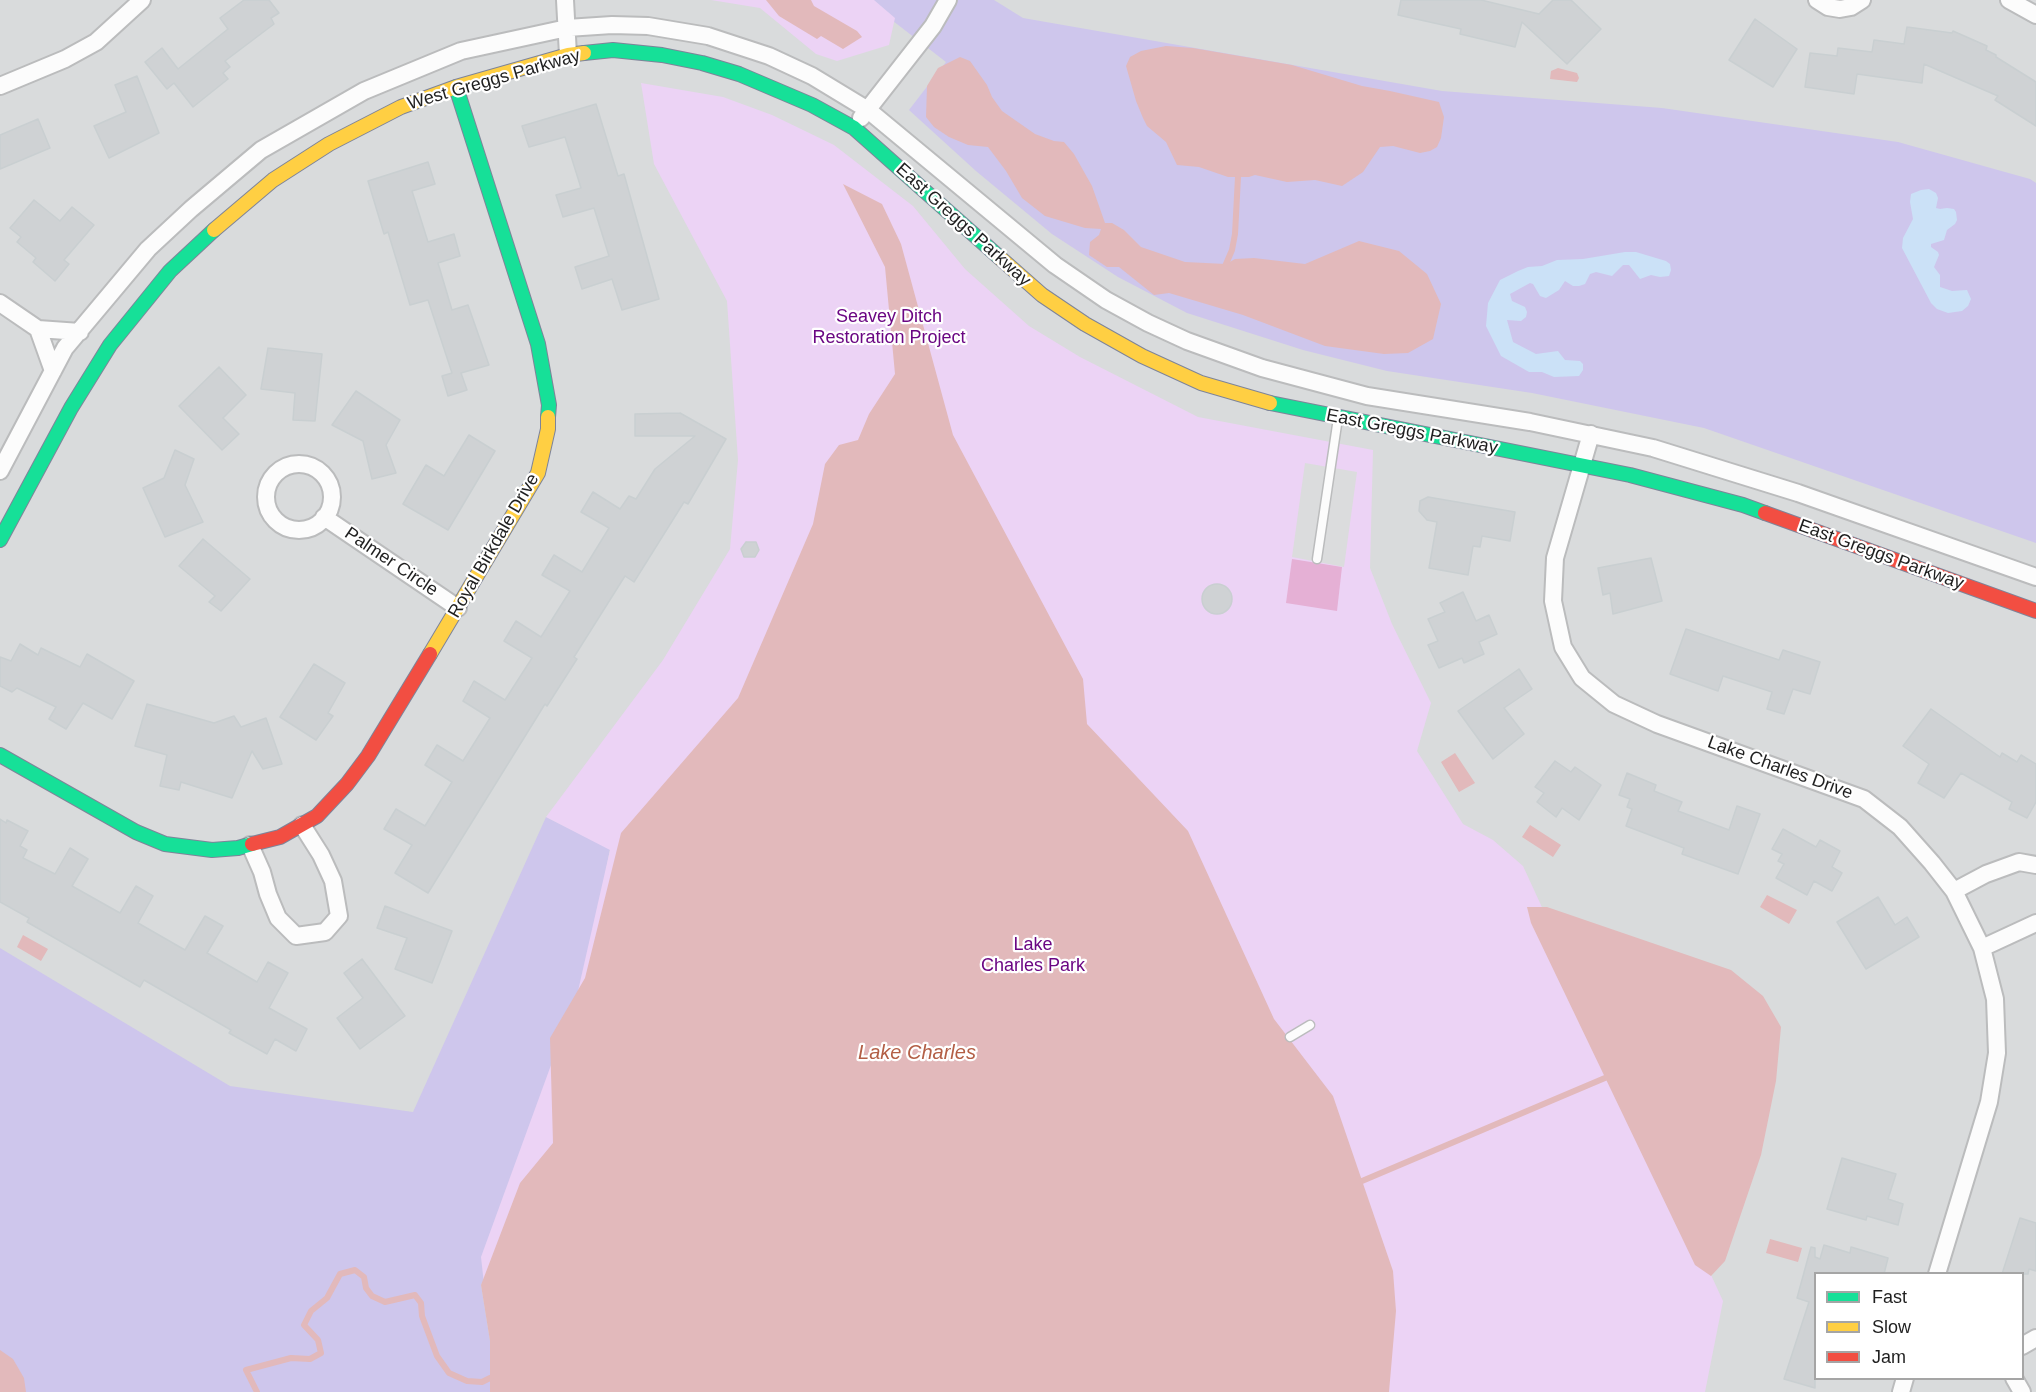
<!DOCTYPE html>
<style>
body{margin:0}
#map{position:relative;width:2036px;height:1392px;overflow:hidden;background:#e8ebed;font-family:Arial,sans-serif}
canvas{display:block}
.legend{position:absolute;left:1814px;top:1272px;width:210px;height:108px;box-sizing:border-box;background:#fff;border:2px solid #a5a5a5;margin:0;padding:8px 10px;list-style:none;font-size:18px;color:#1f1f1f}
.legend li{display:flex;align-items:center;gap:12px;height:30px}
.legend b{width:30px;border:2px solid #a5a5a5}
</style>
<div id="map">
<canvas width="2036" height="1392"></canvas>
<ul class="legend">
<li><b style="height:8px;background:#16e098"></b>Fast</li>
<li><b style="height:8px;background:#ffcf43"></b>Slow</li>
<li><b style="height:8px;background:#f24e42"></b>Jam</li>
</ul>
</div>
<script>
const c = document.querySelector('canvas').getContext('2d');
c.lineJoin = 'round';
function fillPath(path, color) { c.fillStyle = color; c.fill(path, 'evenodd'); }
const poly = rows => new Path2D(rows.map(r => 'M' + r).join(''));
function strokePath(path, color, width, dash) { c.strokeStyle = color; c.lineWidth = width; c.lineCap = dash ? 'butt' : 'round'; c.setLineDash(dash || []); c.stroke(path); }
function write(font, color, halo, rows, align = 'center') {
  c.font = font + ' Arial,sans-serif'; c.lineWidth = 4.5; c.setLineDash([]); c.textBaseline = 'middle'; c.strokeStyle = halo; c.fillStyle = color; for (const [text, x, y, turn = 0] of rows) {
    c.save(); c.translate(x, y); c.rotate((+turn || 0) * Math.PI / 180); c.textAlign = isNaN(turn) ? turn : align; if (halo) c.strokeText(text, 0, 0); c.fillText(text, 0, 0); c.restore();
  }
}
fillPath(poly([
 [0,0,2036,0,2036,1392,0,1392],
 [1816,1274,2022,1274,2022,1378,1816,1378]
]), '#d9dbdc');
fillPath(poly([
 [866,0,994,0,1023,18,1442,91,1662,108,1898,142,2030,179,2036,183,2036,543,1704,428,1532,393,1387,371,1303,350,1187,313,1118,277,1052,234,976,171,909,110,946,62],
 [546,817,610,849,553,1143,481,1285,490,1341,490,1392,0,1392,0,948,230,1086,413,1112]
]), '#cec6ec');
fillPath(poly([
 [1929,189,1936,193,1938,198,1936,208,1940,209,1947,208,1954,209,1956,212,1957,220,1955,224,1947,230,1944,240,1931,244,1931,247,1938,252,1939,255,1934,267,1940,275,1940,287,1952,291,1967,290,1971,299,1968,306,1962,311,1948,313,1937,309,1931,303,1902,248,1903,238,1913,219,1910,202,1911,194,1921,190],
 [1625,252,1636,252,1666,261,1670,264,1671,270,1669,276,1660,277,1651,275,1640,279,1629,265,1623,265,1612,276,1596,272,1590,274,1585,284,1579,286,1573,286,1565,281,1559,290,1546,298,1540,296,1533,284,1530,283,1510,294,1512,301,1525,307,1527,312,1526,317,1521,321,1507,320,1513,342,1536,354,1558,351,1565,360,1580,361,1583,364,1583,370,1579,376,1554,377,1542,372,1529,372,1501,356,1486,326,1488,303,1500,280,1518,271,1528,267,1542,266,1557,260,1583,259]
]), '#cbe1f7');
fillPath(poly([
 [711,0,874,0,895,18,889,45,837,61,816,54,760,8],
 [641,83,723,97,772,115,834,145,913,206,965,269,1029,326,1080,357,1198,417,1373,450,1370,568,1392,624,1431,703,1417,751,1463,824,1493,840,1523,866,1723,1301,1705,1392,496,1392,481,1257,578,991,610,850,546,817,663,660,730,549,738,460,727,301,654,164]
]), '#ecd3f5');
fillPath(poly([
 [1292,559,1342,567,1337,611,1286,603]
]), '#e5b0d5');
fillPath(poly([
 [1305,463,1357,472,1344,567,1292,557]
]), '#dbdcdd');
fillPath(poly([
 [766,0,811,0,814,6,857,31,862,37,843,49,821,36,817,39,779,16],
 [1166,46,1193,48,1292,65,1362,86,1390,91,1439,102,1444,117,1441,138,1437,147,1430,151,1420,153,1393,146,1380,147,1363,172,1342,186,1315,180,1287,182,1255,175,1249,177,1228,177,1199,167,1177,165,1166,142,1147,126,1143,118,1136,101,1126,66,1130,57,1141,51],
 [960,57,970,61,987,85,992,97,1002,111,1035,134,1054,141,1064,142,1074,154,1092,186,1105,223,1112,223,1124,230,1141,247,1185,262,1226,264,1235,259,1254,258,1305,264,1359,241,1399,251,1427,274,1441,304,1433,339,1408,353,1384,354,1325,346,1243,315,1196,301,1169,293,1154,295,1119,267,1107,267,1089,255,1090,242,1099,235,1101,229,1085,228,1045,216,1022,198,1006,171,988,147,968,145,949,137,934,127,926,117,927,86,938,68],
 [1558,68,1577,73,1579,78,1577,82,1550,79,1551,71],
 [843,184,882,204,901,244,953,435,1083,679,1087,724,1188,831,1274,1019,1333,1096,1393,1271,1396,1311,1389,1392,490,1392,490,1341,481,1285,520,1183,553,1143,550,1038,585,978,621,833,738,698,813,524,825,464,839,445,858,440,869,414,895,374,885,267],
 [1455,753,1475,783,1459,792,1441,762],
 [1530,825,1561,845,1553,857,1522,837],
 [1767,895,1797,910,1789,924,1760,907],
 [1527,907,1547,907,1731,970,1763,996,1781,1027,1776,1081,1761,1155,1725,1261,1711,1276,1695,1265,1531,923],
 [23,935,48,949,41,961,17,947],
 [1770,1239,1802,1248,1798,1262,1766,1253],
 [0,1350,13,1359,24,1378,26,1392,0,1392]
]), '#e2b9bb');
strokePath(poly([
 [1226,264,1232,250,1235,234,1238,177],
 [1362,1181,1612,1075],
 [257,1392,246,1370,291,1358,310,1359,321,1353,318,1340,304,1325,311,1311,327,1298,340,1274,355,1270,364,1277,366,1288,372,1296,385,1302,415,1295,421,1303,422,1316,437,1356,449,1373,467,1381,482,1382,490,1378]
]), '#e2b9bb', 6);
const building = poly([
 [244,0,269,0,279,13,271,18,274,24,225,61,230,67,223,73,228,79,193,107,174,83,167,89,145,62,162,48,178,69,228,29,220,18,244,0],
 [1401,0,1481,0,1539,14,1553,0,1571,0,1601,29,1567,64,1522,22,1515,47,1460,34,1461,29,1398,15,1401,0],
 [1755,19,1797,49,1773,87,1729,60,1755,19],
 [1907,27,1952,33,1953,31,1987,46,1986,50,1996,55,1996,57,2036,82,2036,126,1995,100,1998,96,1924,64,1922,83,1857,74,1854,94,1805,87,1810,53,1837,56,1838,48,1872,52,1874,40,1904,44,1907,27],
 [137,76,159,133,109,158,94,126,126,112,115,85,137,76],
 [596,104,618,176,624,174,659,299,622,310,612,279,582,289,575,267,609,256,594,208,563,217,556,195,581,188,565,137,529,147,522,126,596,104],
 [38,119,50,148,0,169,0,135,38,119],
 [428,162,435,184,412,191,428,242,454,234,460,256,438,263,452,310,468,305,489,365,461,373,467,390,448,396,442,376,452,373,428,300,410,305,388,232,384,234,368,181,428,162],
 [34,200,60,221,72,207,94,225,64,260,69,264,55,281,33,262,36,258,17,242,21,237,10,228,34,200],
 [268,348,322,354,315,421,293,420,295,393,261,389,268,348],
 [219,367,246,395,223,418,239,434,222,450,179,406,219,367],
 [356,391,400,420,386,445,396,473,372,479,363,441,332,425,356,391],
 [680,413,726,439,688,504,684,502,634,582,625,576,574,657,577,659,547,706,545,704,428,893,395,873,412,845,384,829,396,809,425,826,452,782,425,765,437,745,463,761,490,718,463,701,474,681,505,700,532,658,504,641,516,621,541,637,570,591,542,575,554,555,582,572,609,528,581,512,593,492,620,509,629,496,636,499,655,469,695,436,635,436,635,414,680,413],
 [469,435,495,451,448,530,403,504,426,465,444,476,469,435],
 [175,450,194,459,185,485,203,522,165,537,143,488,164,478,175,450],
 [1428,497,1515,512,1510,541,1482,536,1480,547,1473,546,1468,575,1429,568,1437,522,1427,520,1419,511,1420,501,1428,497],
 [203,539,250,579,221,611,209,602,215,596,179,566,203,539],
 [746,542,756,542,759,550,755,557,744,557,741,549,746,542],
 [1651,558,1662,601,1613,614,1610,593,1603,595,1598,568,1651,558],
 '1202 599a15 15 0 1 1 30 0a15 15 0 1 1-30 0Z',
 [1463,592,1476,621,1489,615,1497,634,1479,642,1484,654,1464,663,1462,658,1439,668,1428,645,1438,641,1428,619,1445,612,1440,603,1463,592],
 [1686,629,1779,660,1783,650,1820,662,1810,694,1793,689,1784,714,1767,709,1772,692,1723,676,1718,691,1670,674,1686,629],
 [20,644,38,655,41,648,80,667,87,654,134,681,112,719,83,703,66,729,49,719,56,707,17,688,12,692,0,686,0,657,11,661,20,644],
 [314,664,345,683,328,713,333,716,316,740,280,717,314,664],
 [1519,669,1532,689,1504,708,1524,734,1493,759,1458,711,1519,669],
 [147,704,214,723,234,716,241,727,266,718,282,764,263,769,252,751,232,798,181,782,179,790,160,786,167,755,135,746,147,704],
 [1931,709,2000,757,2002,753,2017,762,2021,755,2036,764,2036,802,2027,818,2009,809,2012,802,1961,773,1944,798,1918,783,1929,764,1903,746,1931,709],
 [1555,761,1571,772,1575,767,1601,785,1579,820,1562,808,1556,817,1537,802,1544,793,1535,787,1555,761],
 [1627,773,1656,785,1654,791,1682,802,1678,811,1729,830,1737,806,1760,814,1738,874,1682,854,1684,848,1626,826,1632,809,1627,807,1630,799,1619,795,1627,773],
 [0,819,6,823,7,820,28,831,20,846,27,850,23,858,55,874,70,848,88,859,72,886,120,913,136,886,153,896,138,923,185,950,205,916,223,926,207,953,257,982,268,962,288,973,269,1008,307,1029,296,1051,275,1039,267,1054,229,1033,231,1030,144,980,140,987,74,949,27,922,29,918,0,902,0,819],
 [1783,829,1816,847,1820,840,1840,851,1832,867,1842,873,1832,891,1814,881,1807,895,1776,878,1784,864,1778,861,1782,854,1772,849,1783,829],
 [1878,897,1895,925,1907,917,1919,937,1866,969,1837,922,1878,897],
 [385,906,452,931,432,983,395,969,407,938,377,928,385,906],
 [362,959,405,1016,360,1049,337,1018,363,998,344,973,362,959],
 [1842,1158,1896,1174,1888,1199,1903,1204,1898,1225,1867,1216,1866,1220,1827,1209,1842,1158],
 [2020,1218,2036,1223,2036,1271,2029,1269,2028,1274,2002,1274,2020,1218],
 [1824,1245,1850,1253,1851,1247,1888,1258,1884,1274,1815,1274,1815,1388,1784,1379,1809,1302,1797,1298,1811,1247,1815,1248,1815,1257,1820,1259,1824,1245]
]);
fillPath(building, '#cfd2d4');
strokePath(building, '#c9cfd1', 1.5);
const lane = poly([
 [1317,559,1338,418],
 [1290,1037,1310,1025]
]);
const street = poly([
 [565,0,568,55],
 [1817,0,1828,7,1840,9,1851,7,1862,0],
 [2009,0,2036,15],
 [0,86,65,59,96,42,142,0],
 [861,118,933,26,948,0],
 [0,303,38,329],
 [53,371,38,329,80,332],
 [1591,434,1555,558,1553,601,1563,647,1582,678,1614,704,1657,724,1864,799,1900,827,1932,863,1954,891,1982,948,1995,999,1997,1053,1989,1102,1937,1274],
 '266 497a33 33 0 1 1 66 0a33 33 0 1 1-66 0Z',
 [0,471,65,348,148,249,191,209,261,150,364,91,461,51,567,28,612,25,648,26,708,36,769,56,812,76,868,110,1055,265,1106,300,1148,323,1187,341,1262,368,1367,396,1530,422,1653,448,1798,493,2036,577],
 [324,517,458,608],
 [250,845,262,872,268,894,278,918,296,936,325,932,339,916,333,881,321,855,302,825],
 [1954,891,1986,874,2019,862,2036,865],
 [1982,948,2036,923],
 [2022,1346,2036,1338],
 [2014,1378,2022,1392],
 [1901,1392,1905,1378]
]);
const fast = poly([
 [584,53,613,50,662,55,702,63,739,74,812,105,854,128,999,257],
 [456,87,538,344,549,405,548,417],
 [1270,403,1630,475,1743,505,1765,513],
 [0,540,71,408,110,345,170,271,214,230],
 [0,755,136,832,165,844,212,850,238,848,252,844]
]);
const slow = poly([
 [214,230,273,180,329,144,401,107,456,87,568,55,584,53],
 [999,257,1042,295,1085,324,1142,356,1201,383,1270,403],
 [430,654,538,473,548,429,548,417]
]);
const jam = poly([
 [1765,513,2036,611],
 [252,844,280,837,317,816,347,784,368,756,430,654]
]);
strokePath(lane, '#bbbcbd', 11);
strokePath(street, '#bbbcbd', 20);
strokePath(fast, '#7e8499', 16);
strokePath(slow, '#7e8499', 16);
strokePath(jam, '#7e8499', 16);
strokePath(lane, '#fcfcfc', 8);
strokePath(street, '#fcfcfc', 16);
strokePath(fast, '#16e098', 14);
strokePath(slow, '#ffcf43', 14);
strokePath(jam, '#f24e42', 14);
write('18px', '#1f1f1f', '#fff', [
 ["West Greggs Parkway",494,80,-16],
 ["East Greggs Parkway",963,225,42],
 ["East Greggs Parkway",1412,432,11],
 ["Royal Birkdale Drive",494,546,-60],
 ["East Greggs Parkway",1881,555,20],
 ["Palmer Circle",391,562,34],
 ["Lake Charles Drive",1780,768,20]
]);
write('18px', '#6b0783', '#fff', [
 ["Seavey Ditch",889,317],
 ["Restoration Project",889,338],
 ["Lake",1033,945],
 ["Charles Park",1033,966]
]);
write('italic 20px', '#b35f46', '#fff', [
 ["Lake Charles",917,1053]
]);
</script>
